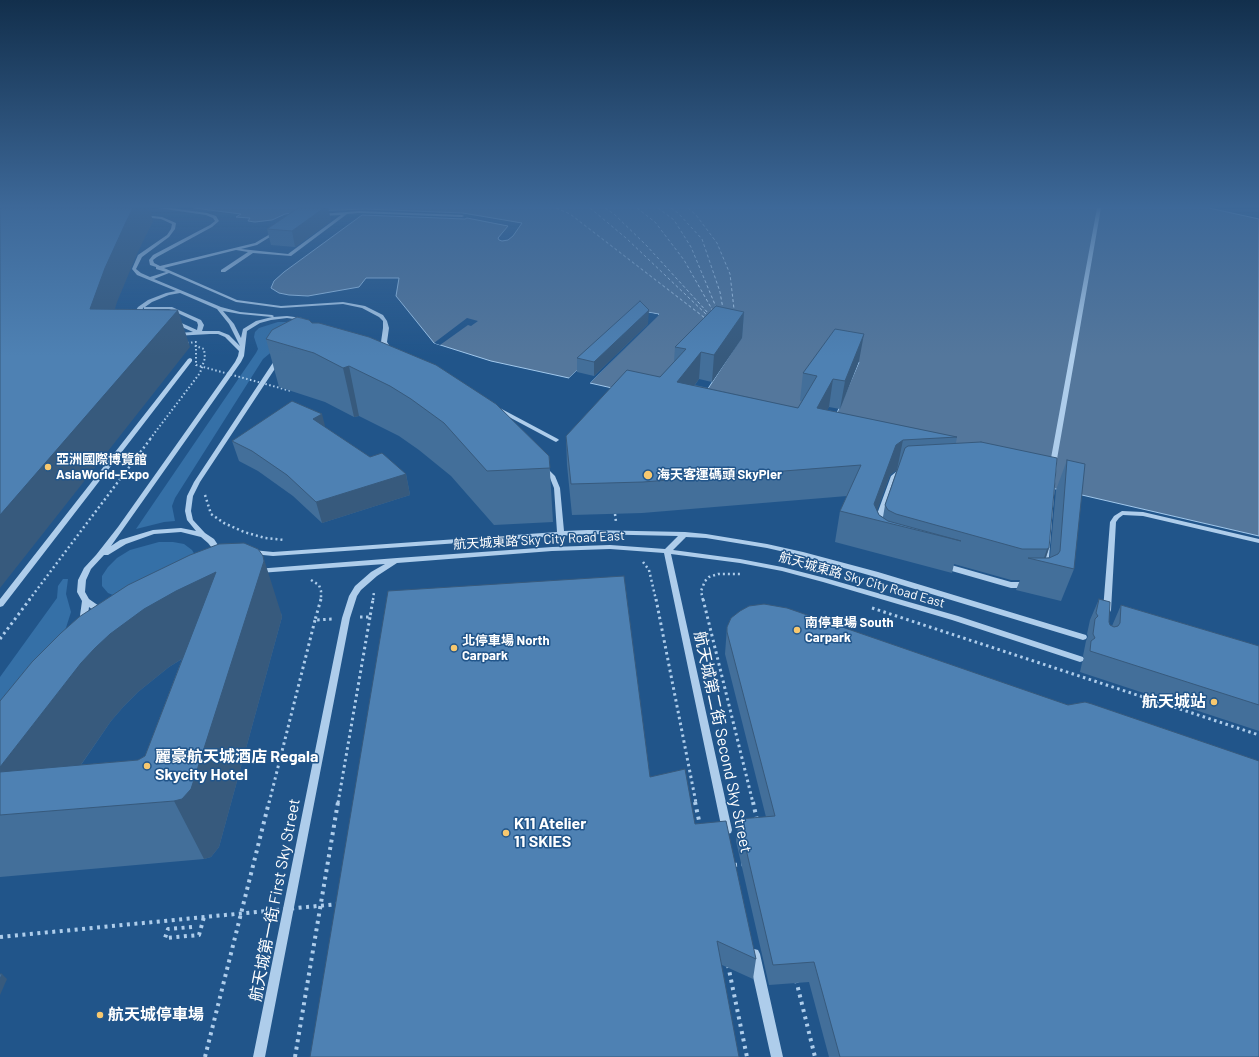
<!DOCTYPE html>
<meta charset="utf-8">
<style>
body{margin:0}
canvas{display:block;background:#21558a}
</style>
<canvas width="1259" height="1057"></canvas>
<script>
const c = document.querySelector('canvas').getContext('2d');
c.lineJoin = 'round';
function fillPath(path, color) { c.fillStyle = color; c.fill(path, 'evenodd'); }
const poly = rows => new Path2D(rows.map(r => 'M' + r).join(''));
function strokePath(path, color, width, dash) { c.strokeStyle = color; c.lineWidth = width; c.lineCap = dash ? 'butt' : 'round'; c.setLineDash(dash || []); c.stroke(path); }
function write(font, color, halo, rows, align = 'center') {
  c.font = font + ' Barlow,"Noto Sans TC",sans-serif'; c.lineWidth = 3; c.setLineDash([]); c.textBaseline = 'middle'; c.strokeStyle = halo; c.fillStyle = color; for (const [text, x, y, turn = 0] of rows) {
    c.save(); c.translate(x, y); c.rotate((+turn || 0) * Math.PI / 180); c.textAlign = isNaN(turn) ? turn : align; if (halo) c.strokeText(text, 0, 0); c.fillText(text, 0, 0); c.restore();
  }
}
fillPath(poly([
 [278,322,288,322,275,349,263,359,175,498,172,506,175,521,164,522,136,529,256,353,258,349,254,337,255,332,259,328],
 [159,542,173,542,184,544,192,550,196,557,118,597,108,593,102,586,102,576,108,567,117,558,130,550],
 [63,579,68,579,66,594,71,612,64,634,0,716,0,677,57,598,58,586]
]), '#3570a7');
const water = poly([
 [194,208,1209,208,1259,219,1259,536,827,436,859,362,784,426,696,407,741,338,652,397,590,383,659,314,641,311,569,378,491,361,434,343,396,296,399,278,366,278,359,287,308,296,289,295,279,293,271,288,274,281,284,272,362,215,465,219,467,218,508,226,498,238,499,240,502,241,508,240,513,236,522,223,463,213,365,209,310,211,285,214,272,220,255,222,248,221,250,218,236,217,241,214,194,208]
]);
fillPath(water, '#54779c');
strokePath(water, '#a1c8ec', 1);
fillPath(poly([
 [641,311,659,315,590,383,588,382,655,316,641,313,571,379,569,378],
 [467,318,478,321,471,326,468,325,440,345,434,343]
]), '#21558a');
strokePath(poly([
 [556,208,570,214,705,318],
 [590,208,626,238,707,315],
 [605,208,614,214,646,245,709,314],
 [637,208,655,222,684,260,713,311],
 [658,208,674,220,691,247,716,307],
 [671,208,678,213,702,239,720,292,723,309],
 [688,208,696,215,717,243,730,274,734,309]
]), '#b9d6f2', 1, [3, 2.5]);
strokePath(poly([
 [150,439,200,373,205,358,204,349,193,345]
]), '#aecdeb', 2, [1.5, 2.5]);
strokePath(poly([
 [205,495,211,514,224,523,244,532,265,538,284,540],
 [615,514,616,522],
 [643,562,649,570,656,600],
 [311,580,319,585,321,591,321,600],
 [29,600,151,438],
 [373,600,374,592],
 [703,600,701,591,705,581,709,577,718,574,741,574]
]), '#aecdeb', 2.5, [2, 3]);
strokePath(poly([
 [321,599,315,620,333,619],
 [656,599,696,803],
 [703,599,753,803],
 [872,608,1259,735],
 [360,617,370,617,373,599],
 [0,639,30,599],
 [269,803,315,620],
 [338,803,370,617]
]), '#aecdeb', 3, [2.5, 3.5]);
strokePath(poly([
 [695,802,700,825],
 [753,802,757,820],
 [192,927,168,929,165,938,199,935,204,917],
 [728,965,747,1057],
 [796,980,815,1057],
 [205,1057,269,802],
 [295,1057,338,802]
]), '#aecdeb', 4, [3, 4.5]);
fillPath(poly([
 [158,208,171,208,207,213,216,216,219,221,212,227,157,257,153,260,154,263,160,266,255,243,277,230,278,230,278,232,257,245,241,249,288,254,341,215,320,216,320,214,321,214,359,211,462,215,464,216,462,217,359,213,347,214,291,256,253,253,225,272,221,272,221,270,248,252,236,250,164,268,237,300,281,306,343,302,365,306,383,315,387,321,389,328,387,342,392,350,389,352,387,351,381,342,383,328,383,321,379,317,362,308,343,304,281,308,236,302,169,273,154,279,221,307,240,312,272,315,274,316,273,317,287,316,302,318,304,319,302,320,287,318,271,320,260,323,247,331,244,356,241,362,111,546,120,540,153,530,181,528,196,531,187,520,185,511,187,496,194,482,276,358,279,356,281,357,282,358,200,482,193,496,191,511,193,520,205,533,214,539,220,548,221,554,220,556,214,556,212,548,208,543,201,537,181,532,154,534,126,544,108,555,104,555,91,569,86,580,85,592,89,599,99,606,106,608,107,610,106,612,103,613,93,610,89,607,87,623,86,625,83,626,80,625,79,623,82,601,77,592,78,580,84,568,96,555,118,527,235,362,238,356,239,351,225,337,218,334,210,334,175,336,175,334,177,333,193,332,173,323,173,321,177,321,197,330,198,325,197,322,169,309,144,309,144,307,136,318,132,317,138,307,148,300,166,293,176,291,137,275,132,269,138,255,167,235,171,229,172,224,161,219,143,217,143,215,162,217,176,223,175,229,169,237,142,257,136,269,141,273,150,277,166,272,156,269,156,267,150,265,149,260,153,255,210,225,215,221,213,218,206,215,158,208],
 [180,293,217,309,229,324,240,346,229,335,219,331,202,331,204,325,201,320,172,307,145,307,152,302,169,295,180,293],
 [223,311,240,314,272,317,256,321,243,329,241,338,234,324,223,311],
 [1097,208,1101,208,1057,459,1047,582,1046,584,1037,588,1011,588,882,551,874,545,869,536,891,476,897,471,1031,463,1051,458,1097,208],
 [1051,462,1039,581,1036,582,1011,582,888,547,880,542,877,536,897,477,901,474,1031,467,1051,462],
 [190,358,192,359,192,361,3,606,0,607,0,599,188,359,190,358],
 [496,406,558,439,559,440,556,442,554,441,494,409,494,407,496,406],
 [544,466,546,467,555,476,560,488,564,531,588,530,685,532,706,534,767,544,803,552,878,572,1086,635,1087,637,1086,639,1083,640,872,576,802,556,767,548,706,538,686,537,673,550,740,559,782,567,825,578,958,616,1083,657,1084,659,1083,661,1080,662,952,620,823,582,782,571,740,563,671,554,732,830,731,833,727,834,723,833,722,830,664,553,610,549,552,551,397,563,377,576,361,590,357,596,350,618,265,1057,253,1057,342,618,349,596,355,586,371,572,385,564,259,573,255,571,256,569,397,558,552,547,610,545,665,549,678,536,588,534,273,556,253,554,249,552,253,550,273,552,557,532,554,488,550,478,541,468,544,466],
 [1122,511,1143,512,1259,539,1259,543,1143,516,1123,515,1119,518,1116,522,1111,610,1110,612,1107,613,1104,612,1103,610,1110,522,1114,516,1122,511],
 [754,949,758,950,760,954,783,1057,771,1057,748,954,750,950,754,949]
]), '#aecdeb');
strokePath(poly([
 [187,343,196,342,196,365,291,391]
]), '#aecdeb', 2, [1.5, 2.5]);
strokePath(poly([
 [734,865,745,864],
 [0,937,338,904]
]), '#aecdeb', 4, [3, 4.5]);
fillPath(poly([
 [298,208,328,208,331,221,295,247,271,245,267,229],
 [744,312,742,338,712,382,699,379,695,385,798,408,802,401,800,401,803,373,859,361,840,409,829,407,827,410,957,437,956,443,1049,548,1046,558,1050,557,1056,490,1067,460,1074,569,1061,601,1016,590,1020,580,1011,580,954,564,952,573,835,542,840,511,847,496,642,513,572,515,567,465,566,436,660,377,674,362,675,347],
 [897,470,897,469,885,505,883,517,879,515,877,510,890,475],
 [312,323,549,456,553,522,494,525,451,476,419,450,399,436,359,416,354,417,325,402,279,387,266,339],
 [648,324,594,376,577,372,577,358],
 [232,441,370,457,406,474,410,495,322,523,293,496,258,471,239,461],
 [1099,599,1110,625,1112,626,1121,605,1259,646,1259,731,1080,672,1082,663,1084,658,1083,656,1086,641,1088,636,1087,634,1090,620],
 [281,613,282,617,219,847,211,857,204,859,0,877,0,701],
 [182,659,145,756,138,760,81,765,111,721,124,706,138,692,169,667],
 [727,627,1068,705,1259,1057,829,1057,809,982,769,985,736,841,739,819,766,817,725,654],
 [650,777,695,824,756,959,753,979,722,965]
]), '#436f9a');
fillPath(poly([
 [133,208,149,208,153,221,137,254,117,302,104,345,90,309,105,268,126,222],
 [324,208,328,208,331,221,295,247,292,231],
 [178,310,190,347,0,588,0,515],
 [649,310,648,324,594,376,594,362],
 [744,312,742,338,712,382,714,355],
 [864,334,859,361,840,409,845,381],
 [701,352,699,379,676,410,677,382],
 [349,366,359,416,354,417,343,368],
 [833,379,829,407,813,437,817,408],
 [322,414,327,434,313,419],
 [903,440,897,470,890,475,874,519,874,504,896,445],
 [406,474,410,495,322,523,316,502],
 [1049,548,1044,562,1043,561,1047,549],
 [263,556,281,613,282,617,219,847,211,857,204,859,174,801],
 [216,572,199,648,169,667,138,692,124,706,111,721,49,811,0,779,0,767,81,663,95,648,110,634,144,609,176,591],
 [2,974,7,979,0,995,0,979]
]), '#375a7d');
const building = poly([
 [0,208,133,208,126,222,105,268,90,309,178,310,0,515,0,208],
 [298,208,324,208,292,231,267,229,298,208],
 [640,301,649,310,594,362,577,358,640,301],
 [716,306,744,312,714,355,701,352,677,382,798,408,817,376,803,373,835,329,864,334,845,381,833,379,817,408,957,437,903,440,896,445,874,504,879,515,888,521,961,541,840,511,861,465,643,482,571,484,566,436,627,370,660,377,686,349,675,347,716,306],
 [297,317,309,320,312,323,319,323,369,337,436,365,496,404,549,456,550,468,487,471,444,423,411,399,390,386,349,366,343,368,314,353,266,339,272,330,297,317],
 [292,401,322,414,313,419,370,457,382,453,406,474,316,502,287,475,252,451,232,441,292,401],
 [981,442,1057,458,1049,548,1047,549,1022,549,896,514,888,510,885,505,905,448,908,446,981,442],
 [1067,460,1085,464,1074,569,1028,558,1049,558,1058,554,1060,551,1067,460],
 [244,543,258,549,263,556,264,561,191,789,182,799,174,801,0,815,0,772,138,760,145,756,216,572,176,591,144,609,110,634,95,648,81,663,0,767,0,701,32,662,61,633,79,617,128,585,190,555,219,544,244,543],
 [624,576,650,777,685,769,695,824,726,821,756,959,717,941,739,1057,310,1057,388,591,624,576],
 [1099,599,1110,602,1109,622,1110,625,1114,627,1118,626,1120,623,1121,605,1259,646,1259,705,1090,651,1091,641,1095,638,1093,634,1095,619,1098,616,1096,613,1099,599],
 [764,604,787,608,1068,705,1085,702,1092,704,1259,761,1259,1057,840,1057,814,962,773,965,739,819,775,816,727,632,727,627,731,618,740,611,749,606,764,604],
 [0,974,2,974,0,979,0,974]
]);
fillPath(building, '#4e81b3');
strokePath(building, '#375a7d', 1);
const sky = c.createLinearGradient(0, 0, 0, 356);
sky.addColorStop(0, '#122f4c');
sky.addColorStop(0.58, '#3d6898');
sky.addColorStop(1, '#3d689800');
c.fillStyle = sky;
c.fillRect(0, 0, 1259, 356);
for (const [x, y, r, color] of [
 [48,467,4,"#f7c86f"],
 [648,475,5,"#f7c86f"],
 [797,630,4,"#f7c86f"],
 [454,648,4,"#f7c86f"],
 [1214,702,4,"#f7c86f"],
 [147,766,4,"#f7c86f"],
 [506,833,4,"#f7c86f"],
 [100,1015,4,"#f7c86f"]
]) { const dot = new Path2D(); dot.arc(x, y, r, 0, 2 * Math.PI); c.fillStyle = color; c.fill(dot); strokePath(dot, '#21558a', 1.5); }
write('bold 13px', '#fff', '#21558a', [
 ["亞洲國際博覽館",56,460],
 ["AsiaWorld-Expo",56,475],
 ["海天客運碼頭 SkyPier",657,475],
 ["南停車場 South",805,623],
 ["Carpark",805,638],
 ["北停車場 North",462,641],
 ["Carpark",462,656]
], 'left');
write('13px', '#fff', '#21558a', [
 ["航天城東路 Sky City Road East",539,540,-3],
 ["航天城東路 Sky City Road East",862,580,16]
]);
write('bold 16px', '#fff', '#21558a', [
 ["航天城站",1206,702,"right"],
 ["麗豪航天城酒店 Regala",155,757],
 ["Skycity Hotel",155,775],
 ["K11 Atelier",514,824],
 ["11 SKIES",514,842],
 ["航天城停車場",108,1015]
], 'left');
write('16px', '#fff', '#21558a', [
 ["航天城第二街 Second Sky Street",723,742,78],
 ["航天城第一街 First Sky Street",275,900,-79]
]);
</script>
